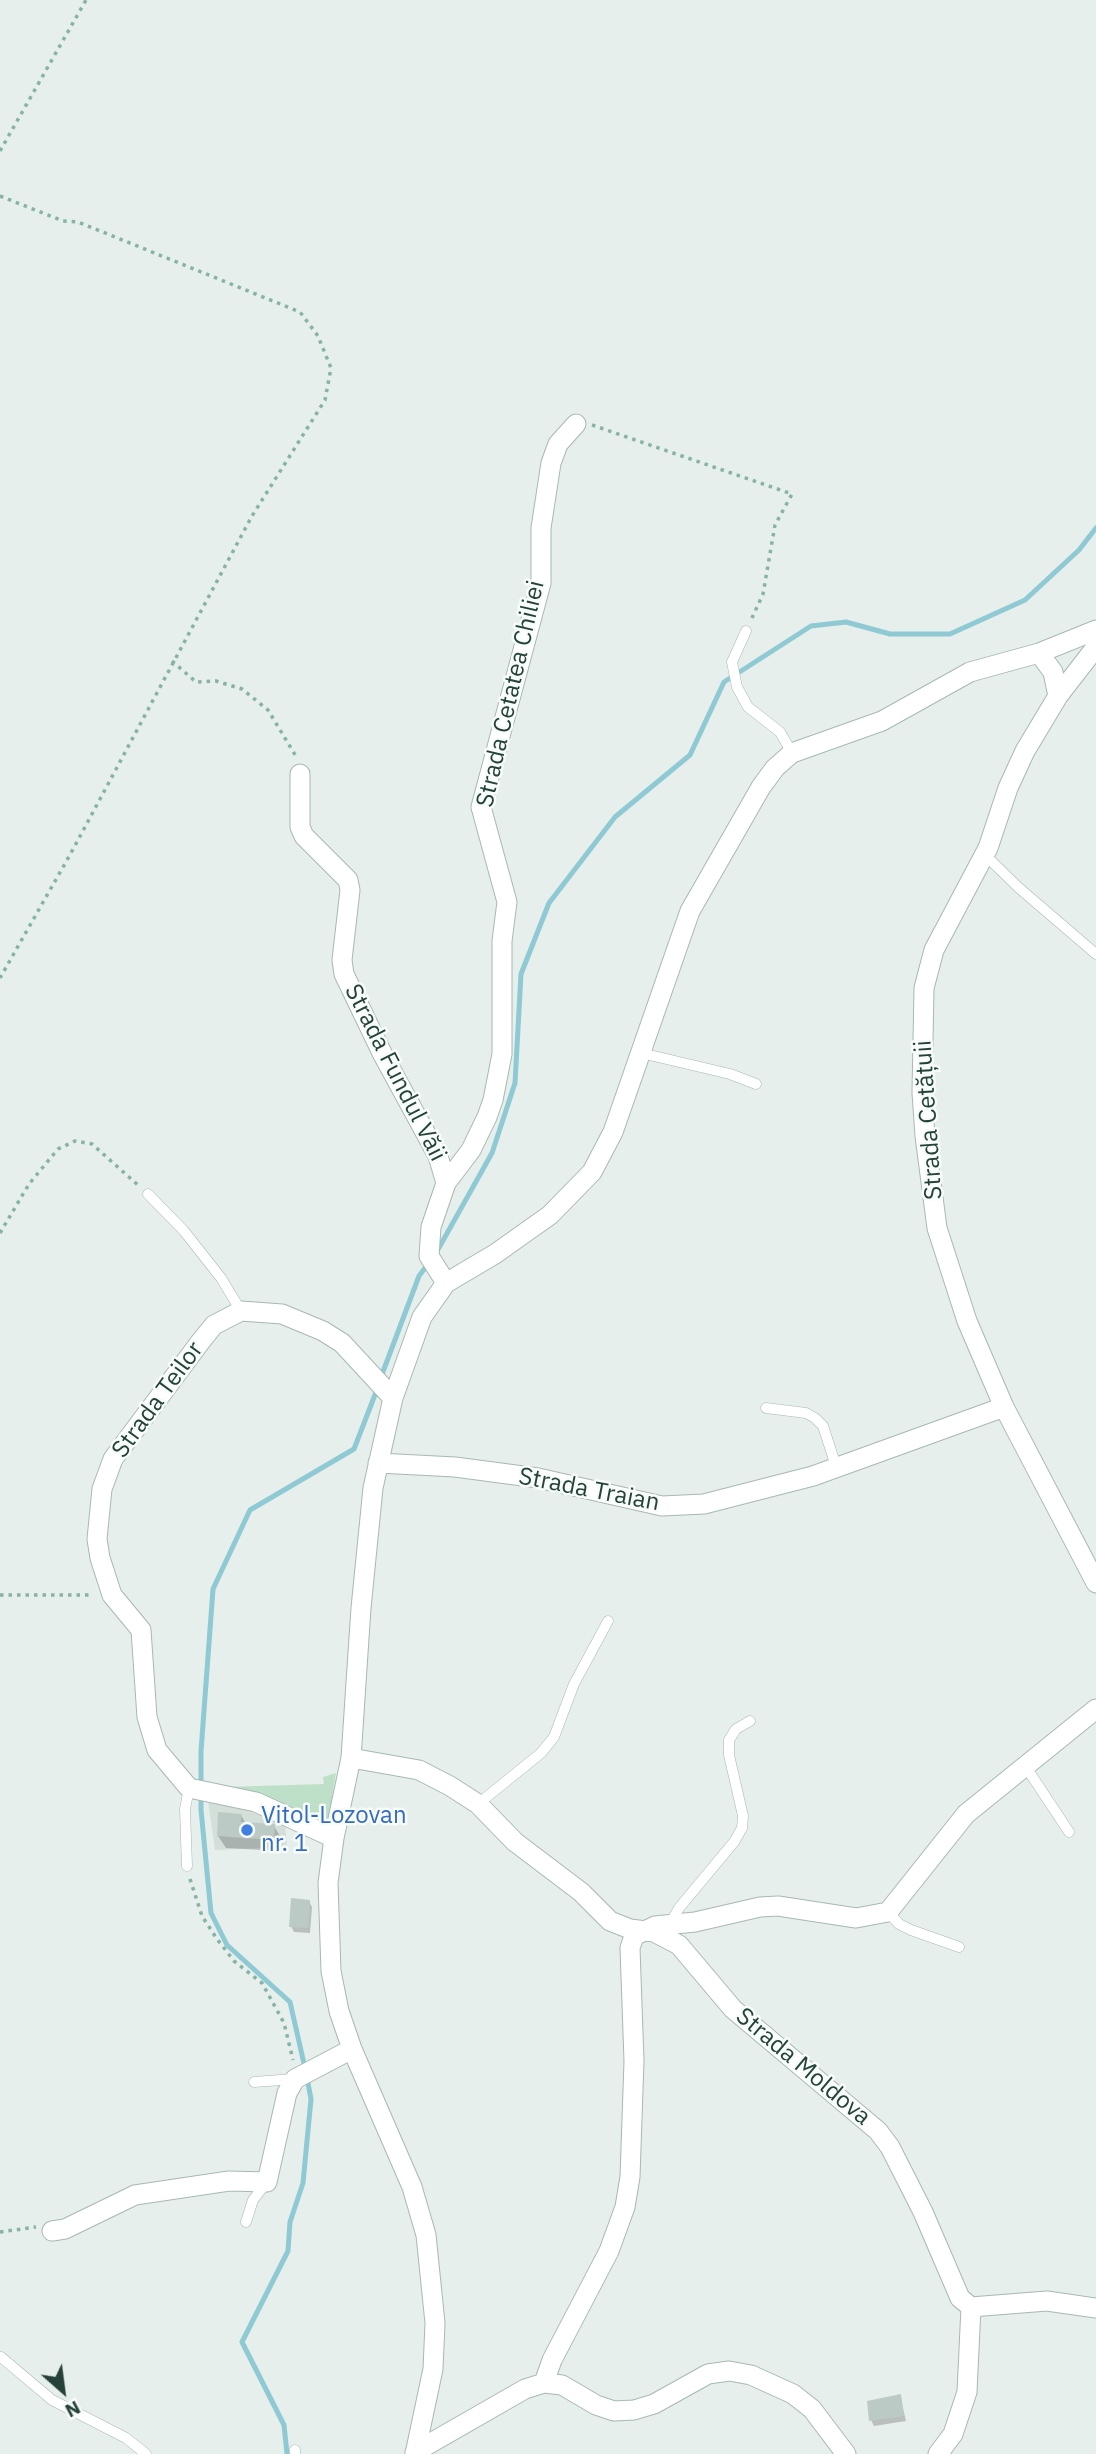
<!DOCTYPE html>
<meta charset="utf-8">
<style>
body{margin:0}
#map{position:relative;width:1096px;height:2454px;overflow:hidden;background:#e6efeb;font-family:"IBM Plex Sans",sans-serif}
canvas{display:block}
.north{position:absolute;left:28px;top:2356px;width:70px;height:70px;-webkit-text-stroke:5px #f7fbf9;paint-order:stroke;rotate:152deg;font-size:19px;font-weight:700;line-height:28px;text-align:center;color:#24423a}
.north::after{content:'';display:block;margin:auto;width:24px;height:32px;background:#24423a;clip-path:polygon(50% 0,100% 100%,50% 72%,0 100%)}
</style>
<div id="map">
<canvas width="1096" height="2454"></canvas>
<div class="north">N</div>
</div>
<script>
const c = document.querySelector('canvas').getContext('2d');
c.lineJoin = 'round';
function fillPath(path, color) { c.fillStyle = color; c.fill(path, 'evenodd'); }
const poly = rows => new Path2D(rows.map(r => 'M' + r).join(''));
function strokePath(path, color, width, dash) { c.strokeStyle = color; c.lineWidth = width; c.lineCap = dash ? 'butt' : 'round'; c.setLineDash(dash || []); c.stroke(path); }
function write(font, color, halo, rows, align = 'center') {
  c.font = font + ' "IBM Plex Sans",sans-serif'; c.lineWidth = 5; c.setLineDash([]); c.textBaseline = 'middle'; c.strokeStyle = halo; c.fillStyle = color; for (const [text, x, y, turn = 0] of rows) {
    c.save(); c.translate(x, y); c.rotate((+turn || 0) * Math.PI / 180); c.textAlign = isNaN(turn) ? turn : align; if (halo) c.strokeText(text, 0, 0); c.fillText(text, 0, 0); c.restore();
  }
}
fillPath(poly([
 [208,1801,229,1804,285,1824,287,1847,215,1850]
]), '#d4dfda');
fillPath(poly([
 [336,1773,328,1823,267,1798,224,1787,324,1784,323,1777]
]), '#bfe0c8');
fillPath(poly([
 [241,1815,246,1824,274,1826,281,1838,281,1851,226,1848,218,1836],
 [309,1901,312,1907,310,1933,294,1932,291,1926],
 [900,2396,906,2421,874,2426,871,2420]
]), '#0003');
strokePath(poly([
 [436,1253,492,1153,515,1083,521,974,549,903,615,817,690,755,724,682,811,626,846,622,890,634,950,634,1025,600,1079,550,1096,528],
 [381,1377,419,1276,428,1264],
 [305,2068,290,2002,227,1945,211,1913,201,1810,201,1751,213,1589,250,1510,354,1449,378,1387],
 [287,2454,284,2425,242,2342,288,2251,290,2222,303,2183,311,2099,307,2078]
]), '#8ec9d4', 5);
fillPath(poly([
 [218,1812,242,1814,241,1822,275,1824,274,1840,217,1836],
 [291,1898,310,1900,308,1928,289,1927],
 [901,2394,904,2416,869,2421,867,2401]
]), '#bbcac4');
const service = poly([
 [746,631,732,662,737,687,748,707,780,732,792,753],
 [985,855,1019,888,1096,954],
 [641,1053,730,1074,756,1084],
 [148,1194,184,1231,221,1278,241,1311],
 [766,1408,806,1413,815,1418,823,1426,836,1466],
 [1026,1767,1069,1832],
 [478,1804,541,1753,554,1737,574,1684,608,1621],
 [187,1866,185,1809,189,1788],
 [888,1912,899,1924,911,1930,959,1947],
 [671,1922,679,1908,734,1842,742,1828,743,1816,729,1755,729,1740,736,1729,750,1721],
 [254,2082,294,2079],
 [246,2222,253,2200,267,2182],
 [1,2357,52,2400,126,2438,146,2454],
 [295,2450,295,2454]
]);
const minor = poly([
 [1096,647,1058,696,1025,751,1008,788,988,848,934,950,924,988,922,1093,925,1136,937,1228,967,1321,1004,1407,1096,1583],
 [1039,653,1053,672,1058,696],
 [300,774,300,827,304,836,348,880,350,890,342,960,344,974,382,1053,438,1156,446,1183],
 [446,1283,429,1256,431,1227,446,1183,471,1150,487,1117,493,1100,502,1054,502,941,507,902,481,807,541,583,541,528,551,463,558,444,576,424],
 [378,1463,455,1467,538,1478,662,1506,704,1504,813,1476,1004,1407],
 [351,1758,419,1770,450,1786,478,1804,515,1842,581,1892,610,1921,630,1929,654,1932,679,1945,733,2009,878,2131,890,2147,923,2212,960,2298,971,2307,1047,2301,1096,2308],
 [334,1838,256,1802,189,1788,157,1750,147,1717,141,1630,112,1595,100,1558,97,1539,102,1489,113,1459,201,1341,214,1325,241,1311,282,1314,323,1331,342,1343,393,1398],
 [52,2231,65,2229,135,2195,229,2181,267,2182,287,2093,295,2079,352,2049],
 [544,2383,552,2360,609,2251,625,2207,630,2177,634,2061,630,1948,634,1936,655,1926,695,1922,760,1907,778,1906,856,1918,888,1912,966,1814,1096,1709],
 [415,2452,525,2389,544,2383,562,2385,596,2405,614,2411,634,2410,654,2404,708,2374,729,2371,751,2375,793,2394,812,2409,846,2454],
 [415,2454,433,2369,435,2323,426,2235,412,2187,352,2049,339,2011,331,1971,328,1883,334,1838,351,1758,361,1608,373,1488,393,1398,422,1317,446,1283,495,1254,550,1215,592,1172,613,1132,690,911,761,787,775,768,792,753,882,721,970,672,1039,653,1096,630],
 [938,2454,953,2434,967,2392,971,2307]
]);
strokePath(service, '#a8b8b2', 11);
strokePath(minor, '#a8b8b2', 21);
strokePath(poly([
 [0,151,86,0],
 [0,196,63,221,78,222,300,312,318,336,331,368,325,400,252,516,71,853,0,978],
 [592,425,792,494,775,525,763,594,751,620],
 [172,661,196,682,216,681,242,689,268,710,297,758],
 [0,1233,29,1184,58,1149,75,1141,92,1144,139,1186],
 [0,1595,92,1595],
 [190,1879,202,1916,217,1939,234,1961,262,1983,284,2023,293,2060],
 [0,2232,36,2227]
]), '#86b3a5', 3.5, [3.5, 5]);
strokePath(service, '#fff', 10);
strokePath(minor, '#fff', 19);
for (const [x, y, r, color] of [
 [247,1830,7,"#3f7fe0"]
]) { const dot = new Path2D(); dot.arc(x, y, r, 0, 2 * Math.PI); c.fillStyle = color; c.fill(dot); strokePath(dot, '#f7fbf9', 2.5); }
write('24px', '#24423a', '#f7fbf9', [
 ["Strada Cetatea Chiliei",511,694,-77],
 ["Strada Fundul Văii",395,1073,63],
 ["Strada Cetățuii",929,1120,-94],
 ["Strada Teilor",158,1400,-54],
 ["Strada Traian",589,1490,11],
 ["Strada Moldova",803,2067,40]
]);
write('24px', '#366cbe', '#f7fbf9', [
 ["Vitol-Lozovan",261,1816],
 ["nr. 1",261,1844]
], 'left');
</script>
